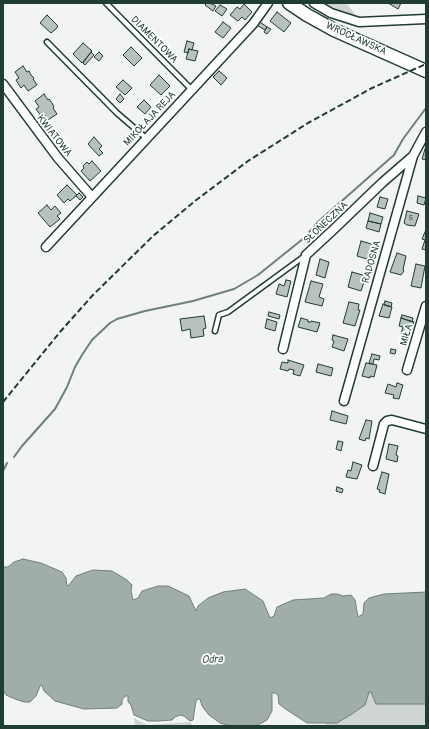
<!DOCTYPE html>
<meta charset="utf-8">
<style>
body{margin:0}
#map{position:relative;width:429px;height:729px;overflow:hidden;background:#f2f3f3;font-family:Pangolin,sans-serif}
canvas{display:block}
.frame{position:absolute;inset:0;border:4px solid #1f3d34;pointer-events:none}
</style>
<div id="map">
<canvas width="429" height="729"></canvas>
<div class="frame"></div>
</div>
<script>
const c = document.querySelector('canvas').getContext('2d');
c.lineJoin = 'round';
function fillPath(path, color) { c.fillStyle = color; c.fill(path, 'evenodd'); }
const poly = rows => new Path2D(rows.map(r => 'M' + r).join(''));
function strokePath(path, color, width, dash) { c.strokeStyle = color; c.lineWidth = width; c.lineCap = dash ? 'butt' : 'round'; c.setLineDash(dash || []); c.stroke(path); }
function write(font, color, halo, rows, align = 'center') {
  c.font = font + ' Pangolin,sans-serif'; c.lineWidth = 3.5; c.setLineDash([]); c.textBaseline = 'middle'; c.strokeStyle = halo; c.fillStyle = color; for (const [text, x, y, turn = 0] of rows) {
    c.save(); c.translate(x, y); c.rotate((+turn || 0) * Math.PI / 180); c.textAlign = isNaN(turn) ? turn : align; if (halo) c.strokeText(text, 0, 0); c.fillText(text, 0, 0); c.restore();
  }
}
fillPath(poly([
 [306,3,346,3,355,14,322,13],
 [369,692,372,692,383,704,426,704,426,726,325,726,326,723,337,723,352,714,365,705],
 [134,718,147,725,190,722,193,726,135,726]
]), '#ced5d3');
const water = poly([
 [23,559,41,563,62,572,66,578,67,586,69,585,76,576,93,570,112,571,127,580,132,585,131,591,133,600,138,598,142,591,158,586,168,586,189,596,196,611,198,606,208,598,223,592,245,589,263,601,270,618,274,616,277,607,293,600,324,598,331,594,337,594,343,596,351,595,355,600,358,617,363,614,364,603,369,598,384,594,426,592,426,704,376,704,371,692,369,692,365,705,352,714,337,723,307,723,287,710,279,704,278,695,275,693,272,693,272,711,267,720,256,726,231,726,220,723,209,715,202,706,200,699,198,699,196,701,193,720,190,721,184,716,180,715,175,717,172,720,158,721,148,721,134,715,131,705,128,702,128,696,125,696,122,700,122,704,117,708,84,709,55,701,44,691,42,685,40,686,36,696,30,702,24,702,15,699,6,695,3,690,3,567,8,567,14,562,23,559]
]);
fillPath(water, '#a1adaa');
strokePath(water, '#6d807b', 1);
strokePath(poly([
 [14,457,22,446,55,409,67,387,75,367,82,355,92,340,110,323,117,319,145,311,193,301,234,289,258,275,304,238,319,221,394,155,403,139,426,108],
 [3,471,7,463]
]), '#6d807b', 2);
const building = poly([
 [207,3,210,3,216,6,213,11,205,5,207,3],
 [388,3,401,3,398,9,388,3],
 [244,4,252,12,245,20,242,17,238,21,230,15,237,7,240,9,244,4],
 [220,5,227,9,222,16,215,11,220,5],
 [277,12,291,23,284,32,270,21,277,12],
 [47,15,58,26,56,29,51,33,40,23,47,15],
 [257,20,267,27,265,30,255,24,257,20],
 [223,22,231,28,223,38,215,32,223,22],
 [267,27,271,29,267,34,264,32,267,27],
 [187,41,194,43,192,50,189,49,188,53,184,52,187,41],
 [83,43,92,51,82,63,73,54,83,43],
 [131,47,142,58,134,66,123,55,131,47],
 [189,49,198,51,195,61,186,59,189,49],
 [91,52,94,55,85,65,83,63,91,52],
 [99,52,103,56,99,61,94,57,99,52],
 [23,66,27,72,29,71,31,75,34,78,33,79,37,85,28,91,24,85,21,88,16,80,19,78,15,72,23,66],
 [219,71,227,78,221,85,213,77,219,71],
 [159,75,170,86,161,95,150,85,159,75],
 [123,80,132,88,125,95,116,87,123,80],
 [44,94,48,100,49,99,52,103,54,107,53,108,57,114,48,120,44,114,41,116,36,109,39,107,35,101,44,94],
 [120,94,124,99,120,103,116,99,120,94],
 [144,100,151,107,145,114,137,107,144,100],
 [94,137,102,146,99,149,103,153,99,156,88,144,94,137],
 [425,149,426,149,426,160,422,159,425,149],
 [92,161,101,171,90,181,81,171,84,168,83,166,87,162,89,164,92,161],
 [67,185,77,195,70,201,68,199,64,203,57,195,67,185],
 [79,193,83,197,80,200,76,196,79,193],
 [418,196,426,198,424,205,417,203,418,196],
 [380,197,388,199,385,209,377,207,380,197],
 [47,205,51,210,55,206,61,213,57,216,60,219,50,227,38,213,47,205],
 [407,211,419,214,415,226,407,225,404,223,407,211],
 [370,213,383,217,381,224,368,221,370,213],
 [368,221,381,224,379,232,366,228,368,221],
 [425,232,426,232,426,250,422,249,425,240,422,239,425,232],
 [361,241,375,245,370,260,357,256,361,241],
 [397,253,406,256,403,270,404,271,401,275,390,272,397,253],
 [320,259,329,262,325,278,316,275,320,259],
 [416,264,425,266,421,288,411,286,416,264],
 [352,272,366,276,361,291,348,287,352,272],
 [286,280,291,281,287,297,276,294,279,284,284,286,286,280],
 [311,281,323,284,319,297,324,299,322,306,305,302,311,281],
 [385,301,392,303,391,307,384,305,385,301],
 [349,302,359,304,358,310,360,310,355,326,343,323,349,302],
 [383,304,392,307,389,318,379,316,383,304],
 [269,312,280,315,279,319,268,316,269,312],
 [402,315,413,318,412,322,401,318,402,315],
 [204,316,206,328,203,329,204,336,191,338,190,329,182,331,180,319,204,316],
 [301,318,308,320,308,322,311,322,311,321,320,323,317,332,298,327,301,318],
 [401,318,414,322,408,336,401,334,403,327,399,326,401,318],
 [267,319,277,322,275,331,265,328,267,319],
 [333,335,348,339,344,351,332,347,334,341,332,340,333,335],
 [391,349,396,350,395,354,390,353,391,349],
 [372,354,380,356,379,360,374,359,373,364,369,363,372,354],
 [288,360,304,365,300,376,293,374,294,370,289,369,288,371,280,369,282,362,288,363,288,360],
 [366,363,377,365,374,377,370,376,370,378,362,376,366,363],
 [318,364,333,368,331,376,316,372,318,364],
 [397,383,403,385,399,399,393,398,394,395,385,393,388,384,396,387,397,383],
 [332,411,348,416,346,424,330,420,332,411],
 [366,420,372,421,369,439,366,438,365,441,359,439,366,420],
 [338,441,343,442,341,451,336,449,338,441],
 [389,444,398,446,396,455,398,456,397,462,386,459,389,444],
 [353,462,362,465,357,479,346,477,348,470,351,471,353,462],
 [382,472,389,474,385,494,379,492,380,490,377,489,382,472],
 [337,487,343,489,342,493,336,491,337,487]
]);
fillPath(building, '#b7c1bd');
strokePath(building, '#1f3d34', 1);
const service = poly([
 [106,3,191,89],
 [47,42,117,113,146,138],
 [215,331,219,315,228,312,306,255]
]);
const minor = poly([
 [314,3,331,13,359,22,426,19],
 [3,84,58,158,92,197],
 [46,247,253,24,268,3],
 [283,349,306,255,333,230,383,182,413,156],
 [407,370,426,306],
 [344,401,413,156,426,132],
 [373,466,384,424,387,421,392,420,426,429]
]);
const secondary = poly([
 [289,3,307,15,334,30,426,71]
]);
strokePath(service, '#1f3d34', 7);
strokePath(minor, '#1f3d34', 11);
strokePath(secondary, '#1f3d34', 15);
strokePath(service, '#fff', 4);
strokePath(minor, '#fff', 8);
strokePath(secondary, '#fff', 12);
strokePath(poly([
 [3,402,60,332,92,296,153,236,195,201,248,161,308,123,372,88,426,64]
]), '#1f3d34', 2, [6, 3]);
write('8px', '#455e56', null, [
 ["5",411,218]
]);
write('10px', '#1f3d34', '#fff', [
 ["WROCŁAWSKA",356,39,25],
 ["DIAMENTOWA",154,40,45],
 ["MIKOŁAJA REJA",150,119,-47],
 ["KWIATOWA",54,136,52],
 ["SŁONECZNA",326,223,-43],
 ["RADOSNA",372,262,-74],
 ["MIŁA",407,335,-74]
]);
write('italic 11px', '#465f57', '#fff', [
 ["Odra",212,660,-3]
]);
</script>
